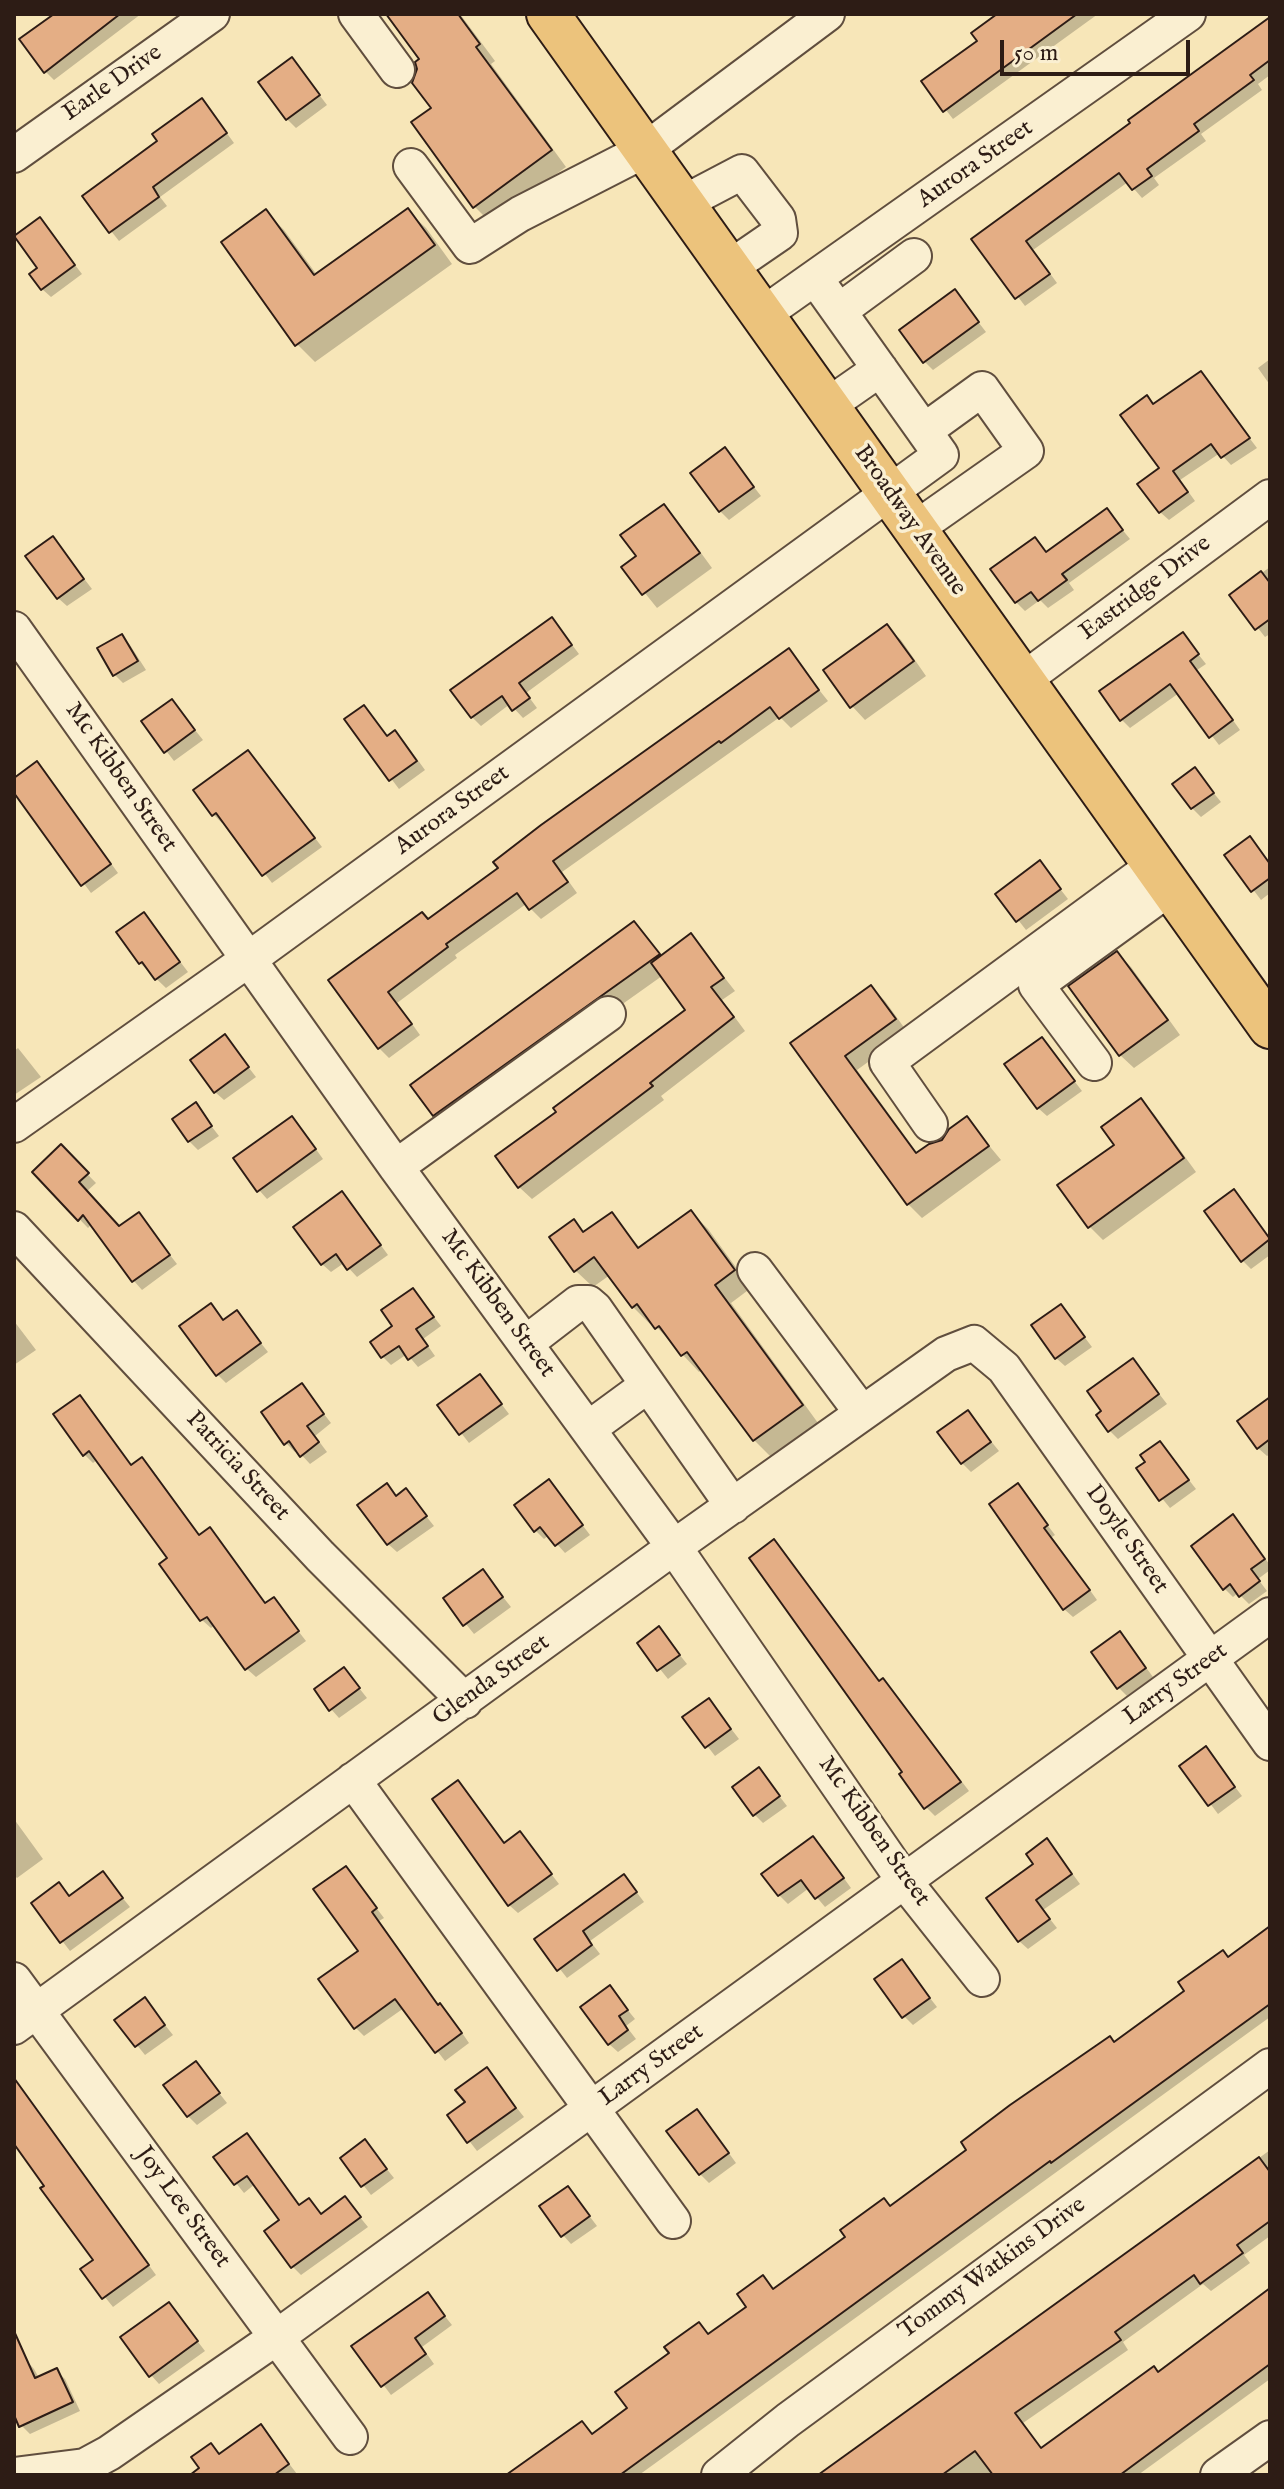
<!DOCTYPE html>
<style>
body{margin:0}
#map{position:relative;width:1284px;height:2489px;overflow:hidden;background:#f7e6b8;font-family:"IM FELL English",serif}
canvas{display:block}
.frame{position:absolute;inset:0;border:16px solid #2d1c15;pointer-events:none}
.scale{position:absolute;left:1000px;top:40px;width:190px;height:36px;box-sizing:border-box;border:4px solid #2d1c15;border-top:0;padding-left:10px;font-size:24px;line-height:28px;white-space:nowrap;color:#2d1c15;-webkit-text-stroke:6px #faefd1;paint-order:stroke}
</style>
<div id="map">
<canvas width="1284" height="2489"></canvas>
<div class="frame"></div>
<div class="scale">50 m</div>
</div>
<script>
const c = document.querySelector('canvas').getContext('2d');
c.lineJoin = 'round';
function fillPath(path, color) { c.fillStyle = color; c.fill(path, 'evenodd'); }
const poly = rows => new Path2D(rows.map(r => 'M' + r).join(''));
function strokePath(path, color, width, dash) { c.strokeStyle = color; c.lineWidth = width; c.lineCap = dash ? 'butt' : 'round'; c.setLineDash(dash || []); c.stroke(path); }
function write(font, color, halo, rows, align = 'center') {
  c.font = font + ' "IM FELL English",serif'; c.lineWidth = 7; c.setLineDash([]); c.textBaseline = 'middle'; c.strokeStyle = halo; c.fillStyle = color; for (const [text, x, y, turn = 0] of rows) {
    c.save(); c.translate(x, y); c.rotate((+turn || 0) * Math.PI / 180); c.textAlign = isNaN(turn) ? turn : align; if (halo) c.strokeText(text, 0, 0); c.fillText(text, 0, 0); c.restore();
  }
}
fillPath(poly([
 [58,14,141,14,54,80,45,71],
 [389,14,460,14,495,61,491,64,566,167,490,222,474,206,422,59],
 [1000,14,1098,14,953,119,924,82,979,41],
 [1270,19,1270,75,1258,84,1262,90,1201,134,1206,141,1154,178,1159,185,1142,198,1128,182,1033,250,1057,283,1025,306,974,239],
 [292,59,327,105,296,128,287,119],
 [210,110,234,143,160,197,167,206,119,241,84,197],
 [407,210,426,228,452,264,315,362,297,344,266,212,284,230,317,275],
 [40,220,82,274,51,297,42,289],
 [955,292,986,332,933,370,924,361],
 [1270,359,1270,385,1258,368],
 [1201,374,1257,448,1231,465,1220,453,1180,480,1195,501,1169,520,1160,512,1162,468,1154,406],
 [725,450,761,496,729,520,720,511],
 [663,506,677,520,712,568,657,608,624,567,639,557],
 [1107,511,1130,539,1069,583,1074,590,1048,608,1040,600,1025,611,1016,602,1035,539,1048,554],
 [53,538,92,589,67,606,58,598],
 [1270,567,1270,634,1265,637,1232,595],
 [887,627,901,640,926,676,865,720,852,706],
 [560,629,579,654,526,693,537,708,523,718,510,704,481,726,472,717],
 [1183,635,1206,664,1197,670,1240,730,1219,745,1179,693,1130,728,1122,720],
 [122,636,130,645,146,670,123,683,114,674],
 [788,651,828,701,791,728,780,717,562,872,577,893,541,919,526,904,455,955,457,958,397,1003,420,1035,389,1058,379,1048,331,981,429,921],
 [172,701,203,740,174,761,144,722],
 [364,707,388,737,395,732,404,741,425,770,399,789,347,720],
 [256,762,322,847,272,883,224,821,222,823,213,814],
 [1195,770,1221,802,1201,817,1192,808],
 [45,773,118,873,91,893,14,790,14,780],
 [1250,839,1270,863,1270,893,1261,900,1227,855],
 [1040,863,1068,899,1026,930,998,894],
 [144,914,188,972,166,988,140,963],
 [634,924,663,957,691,935,735,991,722,1000,745,1031,661,1096,664,1100,532,1199,519,1187,559,1112,688,1011,662,976,448,1128,434,1115],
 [1117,953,1131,967,1180,1035,1134,1068,1120,1055],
 [871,987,885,1001,908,1033,857,1070,918,1154,943,1142,967,1119,1001,1160,922,1218,908,1204,793,1044],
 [225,1037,256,1077,224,1100,215,1092],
 [1042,1039,1082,1091,1047,1116,1038,1108],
 [18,1048,41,1077,14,1095,14,1051],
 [1140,1100,1154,1114,1196,1172,1103,1240,1090,1227],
 [195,1105,219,1136,198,1150,189,1141],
 [300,1127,323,1159,267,1199,259,1190],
 [61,1147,96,1183,86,1192,119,1228,138,1214,177,1264,142,1290,134,1281,92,1224,88,1228,34,1172],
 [1234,1192,1270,1238,1270,1255,1251,1269,1242,1260],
 [350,1203,388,1255,357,1277,344,1263,331,1272,322,1264],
 [691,1212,708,1229,751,1288,731,1303,818,1423,771,1457,754,1440,703,1369,699,1372,652,1322,650,1324,633,1307,610,1275,593,1287,576,1271,574,1221,585,1233,611,1214,641,1249],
 [413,1290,441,1326,423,1339,435,1356,418,1367,407,1354,391,1365,383,1357],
 [211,1306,225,1322,237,1313,268,1352,226,1383,217,1374],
 [1061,1306,1092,1347,1065,1366,1056,1358],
 [14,1321,36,1350,14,1365],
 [1133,1360,1167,1404,1118,1439,1109,1430],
 [480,1376,509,1414,469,1443,440,1406],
 [302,1386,331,1423,315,1436,327,1452,310,1464,297,1450,295,1452,286,1443],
 [80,1398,133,1467,142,1460,151,1468,200,1536,209,1529,267,1605,274,1600,306,1641,256,1677,247,1669,215,1625,211,1628,202,1620,170,1558,98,1459,93,1463,84,1454],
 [1270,1399,1270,1454,1267,1456,1258,1448],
 [968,1413,999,1451,971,1472,962,1463],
 [1160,1443,1196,1489,1170,1508,1138,1469,1148,1462],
 [549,1481,590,1535,565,1553,549,1535,544,1539,535,1530],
 [386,1486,397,1497,406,1491,434,1526,397,1552,388,1544],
 [1018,1486,1055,1535,1052,1537,1097,1600,1073,1617,1064,1609],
 [1233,1517,1270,1565,1270,1570,1258,1579,1267,1591,1249,1604,1238,1593,1233,1597,1224,1588],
 [482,1571,511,1607,474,1634,445,1598],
 [659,1629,687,1664,668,1679,639,1643],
 [1128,1643,1153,1677,1127,1696,1119,1688],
 [344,1669,367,1698,339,1718,331,1709],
 [891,1689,969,1791,935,1816,926,1807,904,1773],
 [709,1700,739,1739,715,1756,685,1717],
 [1206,1749,1242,1796,1218,1814,1182,1766],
 [759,1770,787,1806,763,1823,755,1815],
 [458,1782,506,1844,520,1834,559,1884,518,1913,509,1905],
 [14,1819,43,1859,17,1878,14,1875],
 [822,1848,851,1888,825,1907,809,1888,788,1904,779,1895],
 [1055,1850,1080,1884,1043,1910,1057,1928,1028,1949,1019,1941,1036,1864],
 [346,1868,384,1918,379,1921,439,2006,449,2014,469,2043,445,2061,404,2008,364,2036,355,2027,361,1951],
 [103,1874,130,1907,70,1951,33,1903,59,1885,71,1897],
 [632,1886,644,1902,590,1941,600,1954,567,1978,537,1940],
 [1270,1928,1270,2017,639,2475,509,2475,582,2423,593,2435,629,2409,671,2354,699,2324,710,2336,749,2308,763,2278,774,2291],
 [902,1962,937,2007,913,2025,904,2016],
 [610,1988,635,2019,626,2026,636,2039,618,2052,609,2044],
 [145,2000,173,2035,145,2055,117,2020],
 [196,2064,227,2103,197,2125,188,2116],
 [486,2069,524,2117,477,2151,450,2116,467,2103],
 [24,2094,156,2275,113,2307,83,2270,95,2261,14,2141,14,2101],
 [705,2120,736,2163,709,2183,700,2174],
 [365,2142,394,2178,371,2195,342,2158],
 [1270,2150,1270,2236,1244,2255,1250,2263,1211,2291,1203,2284,1123,2342,1128,2350,1023,2423,1042,2450,1159,2374,1270,2290,1270,2379,1138,2475,821,2475,976,2366],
 [216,2158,300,2207,309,2200,323,2215,345,2199,368,2227,301,2275,293,2267,281,2220,255,2184,244,2193],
 [568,2188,597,2226,571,2244,563,2235],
 [427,2294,452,2325,422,2347,434,2364,391,2395,354,2346],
 [169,2304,205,2351,159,2384,151,2375],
 [26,2360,34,2369,39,2378,56,2371,65,2379,80,2411,30,2434,21,2425,14,2410,14,2365],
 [261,2427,297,2474,207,2475,220,2456]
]), '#0003');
const building = poly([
 [54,14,120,14,44,73,19,39,54,14],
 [386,14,458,14,480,44,476,47,552,150,473,208,411,122,431,108,412,83,417,69,415,62,419,59,386,14],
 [997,14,1077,14,943,112,921,81,977,41,971,33,997,14],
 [1270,17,1270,60,1250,75,1254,80,1194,124,1199,131,1147,169,1152,176,1132,190,1119,173,1026,241,1050,274,1015,299,971,239,1130,123,1128,120,1270,17],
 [292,57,320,95,286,120,258,82,292,57],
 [202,98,227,133,153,187,159,197,109,233,82,196,157,141,152,134,202,98],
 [408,208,435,245,295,346,221,242,266,209,314,275,408,208],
 [40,217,75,265,41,290,29,274,37,268,14,236,40,217],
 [955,289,979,322,923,363,899,330,955,289],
 [1201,371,1250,438,1221,458,1211,444,1173,471,1188,492,1159,513,1137,484,1159,468,1120,415,1147,395,1153,404,1201,371],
 [725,447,754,487,719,512,690,473,725,447],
 [664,504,700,553,642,595,621,567,636,556,620,535,664,504],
 [1107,508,1123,530,1062,574,1067,580,1038,601,1031,592,1015,603,990,569,1035,537,1046,552,1107,508],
 [53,536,84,579,57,599,25,556,53,536],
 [1261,571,1270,583,1270,619,1255,630,1229,595,1261,571],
 [552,617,572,645,519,683,530,698,512,711,502,696,471,718,450,690,552,617],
 [887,624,914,661,850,708,823,670,887,624],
 [1183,632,1199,654,1190,661,1233,720,1209,738,1170,684,1120,721,1099,691,1183,632],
 [122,634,138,661,113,676,97,648,122,634],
 [789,648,819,690,779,719,770,707,721,743,719,741,553,861,568,882,529,910,517,893,446,944,448,947,388,992,412,1024,378,1049,328,980,422,912,428,919,498,868,493,862,541,825,789,648],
 [172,699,195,730,164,753,141,721,172,699],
 [364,705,387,736,395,730,417,761,389,781,344,719,364,705],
 [248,750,315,838,262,876,216,813,212,816,193,790,248,750],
 [37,761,111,864,81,886,14,793,14,778,37,761],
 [1195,767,1214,793,1191,809,1172,784,1195,767],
 [1250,836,1270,864,1270,878,1251,892,1224,855,1250,836],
 [1040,860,1061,889,1016,922,995,894,1040,860],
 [144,912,180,962,155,980,142,962,139,964,116,932,144,912],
 [634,921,660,954,433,1116,410,1085,634,921],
 [691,933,724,978,711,987,734,1017,650,1083,653,1086,518,1188,495,1156,556,1112,553,1108,685,1010,651,963,691,933],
 [1117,951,1168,1020,1119,1056,1068,986,1117,951],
 [871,985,896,1019,845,1056,916,1153,929,1144,942,1140,949,1129,967,1116,989,1146,907,1205,790,1043,871,985],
 [225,1034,249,1067,214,1093,190,1060,225,1034],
 [1042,1037,1075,1081,1037,1109,1004,1064,1042,1037],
 [1141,1098,1184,1158,1088,1228,1057,1185,1114,1145,1101,1127,1141,1098],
 [196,1102,212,1126,188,1142,172,1119,196,1102],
 [292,1116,316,1149,257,1192,233,1158,292,1116],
 [61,1144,89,1173,79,1182,119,1226,139,1212,170,1255,132,1282,83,1215,78,1221,32,1172,61,1144],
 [1234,1189,1270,1239,1241,1262,1204,1211,1234,1189],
 [342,1191,381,1245,347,1270,336,1254,321,1265,293,1227,342,1191],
 [691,1210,735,1270,715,1285,803,1405,753,1441,687,1352,681,1356,659,1326,655,1329,637,1304,632,1308,594,1257,574,1272,549,1237,574,1219,583,1232,612,1212,638,1248,691,1210],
 [413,1288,434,1317,416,1329,428,1346,408,1360,399,1346,381,1358,370,1342,392,1326,381,1310,413,1288],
 [211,1303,223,1320,237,1310,261,1343,216,1376,179,1326,211,1303],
 [1061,1304,1085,1337,1055,1359,1031,1325,1061,1304],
 [1133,1358,1159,1394,1108,1432,1096,1415,1101,1411,1087,1391,1133,1358],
 [480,1374,502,1404,459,1435,437,1405,480,1374],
 [302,1383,324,1414,307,1426,319,1442,300,1457,289,1441,284,1445,261,1412,302,1383],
 [80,1395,131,1465,142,1457,199,1535,210,1527,265,1603,274,1597,299,1631,245,1670,207,1617,200,1621,159,1564,167,1558,89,1451,83,1456,53,1414,80,1395],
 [1270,1397,1270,1439,1257,1449,1237,1421,1270,1397],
 [968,1410,991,1442,961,1464,937,1432,968,1410],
 [1160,1441,1189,1480,1159,1501,1136,1468,1145,1462,1140,1455,1160,1441],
 [549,1479,583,1525,555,1546,540,1527,534,1532,514,1505,549,1479],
 [387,1483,396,1496,406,1488,427,1516,387,1545,357,1505,387,1483],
 [1018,1483,1048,1525,1044,1528,1090,1590,1063,1610,989,1504,1018,1483],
 [1233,1514,1265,1559,1251,1569,1260,1581,1239,1597,1230,1584,1223,1590,1191,1546,1233,1514],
 [774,1539,879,1681,883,1678,961,1782,924,1809,899,1774,902,1772,749,1558,774,1539],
 [483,1569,503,1597,463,1626,443,1598,483,1569],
 [659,1626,680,1655,657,1671,637,1643,659,1626],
 [1120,1631,1146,1668,1117,1689,1091,1652,1120,1631],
 [344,1667,360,1688,329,1711,314,1689,344,1667],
 [709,1698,731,1729,705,1748,682,1717,709,1698],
 [1206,1746,1235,1787,1208,1806,1179,1766,1206,1746],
 [759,1767,780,1796,753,1816,732,1787,759,1767],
 [458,1780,504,1843,520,1831,552,1874,508,1906,432,1799,458,1780],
 [813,1836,844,1878,815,1899,801,1880,778,1896,761,1874,813,1836],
 [1047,1838,1072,1874,1036,1900,1050,1919,1018,1942,986,1898,1033,1864,1026,1854,1047,1838],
 [346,1866,377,1908,372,1912,438,2005,440,2003,462,2033,435,2053,395,1999,354,2029,318,1979,358,1951,313,1889,346,1866],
 [103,1871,123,1898,60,1943,31,1903,59,1882,69,1896,103,1871],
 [624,1874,637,1892,583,1931,592,1945,557,1971,534,1939,624,1874],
 [1270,1926,1270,2004,1051,2163,1050,2161,620,2475,506,2475,582,2421,592,2434,627,2408,615,2392,669,2353,664,2347,699,2322,708,2334,746,2307,737,2294,763,2275,773,2289,845,2237,840,2230,884,2198,890,2206,966,2150,961,2142,1010,2105,1110,2036,1114,2042,1184,1991,1178,1982,1223,1950,1228,1957,1270,1926],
 [902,1959,930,1998,902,2018,874,1979,902,1959],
 [610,1985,628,2010,619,2016,628,2030,608,2045,580,2007,610,1985],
 [145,1997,165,2025,135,2047,114,2020,145,1997],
 [196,2061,220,2093,187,2117,163,2085,196,2061],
 [487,2067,516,2108,467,2143,447,2115,465,2102,455,2090,487,2067],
 [14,2078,149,2265,102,2299,80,2269,93,2260,40,2188,44,2186,14,2144,14,2078],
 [697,2109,729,2153,699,2175,666,2131,697,2109],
 [247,2133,299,2205,309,2198,321,2214,345,2196,361,2217,291,2268,264,2231,279,2220,247,2176,234,2185,213,2157,247,2133],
 [365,2139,387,2169,361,2187,340,2158,365,2139],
 [1259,2157,1270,2172,1270,2221,1237,2245,1243,2253,1200,2284,1194,2275,1115,2332,1121,2340,1015,2413,1041,2448,1154,2366,1158,2372,1270,2288,1270,2364,1120,2475,993,2475,975,2451,942,2475,818,2475,1259,2157],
 [568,2186,590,2216,561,2237,539,2206,568,2186],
 [428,2292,445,2316,415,2338,426,2354,381,2387,351,2346,428,2292],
 [169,2302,198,2341,149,2377,120,2337,169,2302],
 [14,2331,35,2378,57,2368,73,2402,19,2427,14,2415,14,2331],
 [261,2424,289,2464,274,2475,190,2475,199,2468,191,2457,211,2443,219,2454,261,2424]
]);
fillPath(building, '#e4ae85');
strokePath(building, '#2d1c15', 2);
const minor = poly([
 [356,14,397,70],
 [14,155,212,14],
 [411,166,470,246,520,214,645,150,827,14],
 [683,203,742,172,778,219,780,233,729,268],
 [815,278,924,431,982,389,1026,451,915,529],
 [839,311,914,256],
 [762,315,1188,14],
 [827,406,880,369],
 [14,629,396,1167,674,1547,905,1882,982,1979],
 [1023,680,1270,497],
 [1094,1063,1036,985,1171,887],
 [930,1124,887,1062,1155,865],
 [14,1125,249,959,941,455,924,431],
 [396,1167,608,1014],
 [14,1229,320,1556,465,1701],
 [755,1270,862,1413],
 [526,1343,578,1303,588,1303,595,1309,733,1506],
 [588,1429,648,1385],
 [353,1780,673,2221],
 [14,1980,350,2437],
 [14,2027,674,1547,946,1354,974,1343,1004,1368,1270,1743],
 [14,2475,85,2466,109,2453,277,2337,1270,1615],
 [719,2475,788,2420,1270,2066],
 [1218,2475,1270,2438]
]);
const major = poly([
 [548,14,1270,1027]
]);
strokePath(minor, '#604e3e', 38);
strokePath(major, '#2d1c15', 46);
strokePath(minor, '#faefd1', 34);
strokePath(major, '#ecc37c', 42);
write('24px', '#2d1c15', '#faefd1', [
 ["Earle Drive",113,84,-35],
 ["Aurora Street",976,165,-35],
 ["Broadway Avenue",909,521,55],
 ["Eastridge Drive",1146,589,-37],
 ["Mc Kibben Street",120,778,55],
 ["Aurora Street",453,811,-36],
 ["Mc Kibben Street",497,1304,54],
 ["Patricia Street",237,1467,47],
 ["Doyle Street",1126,1540,55],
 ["Glenda Street",492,1681,-36],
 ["Larry Street",1176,1685,-36],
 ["Mc Kibben Street",873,1832,55],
 ["Larry Street",652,2066,-36],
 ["Joy Lee Street",182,2208,54],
 ["Tommy Watkins Drive",993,2269,-36]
]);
</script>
